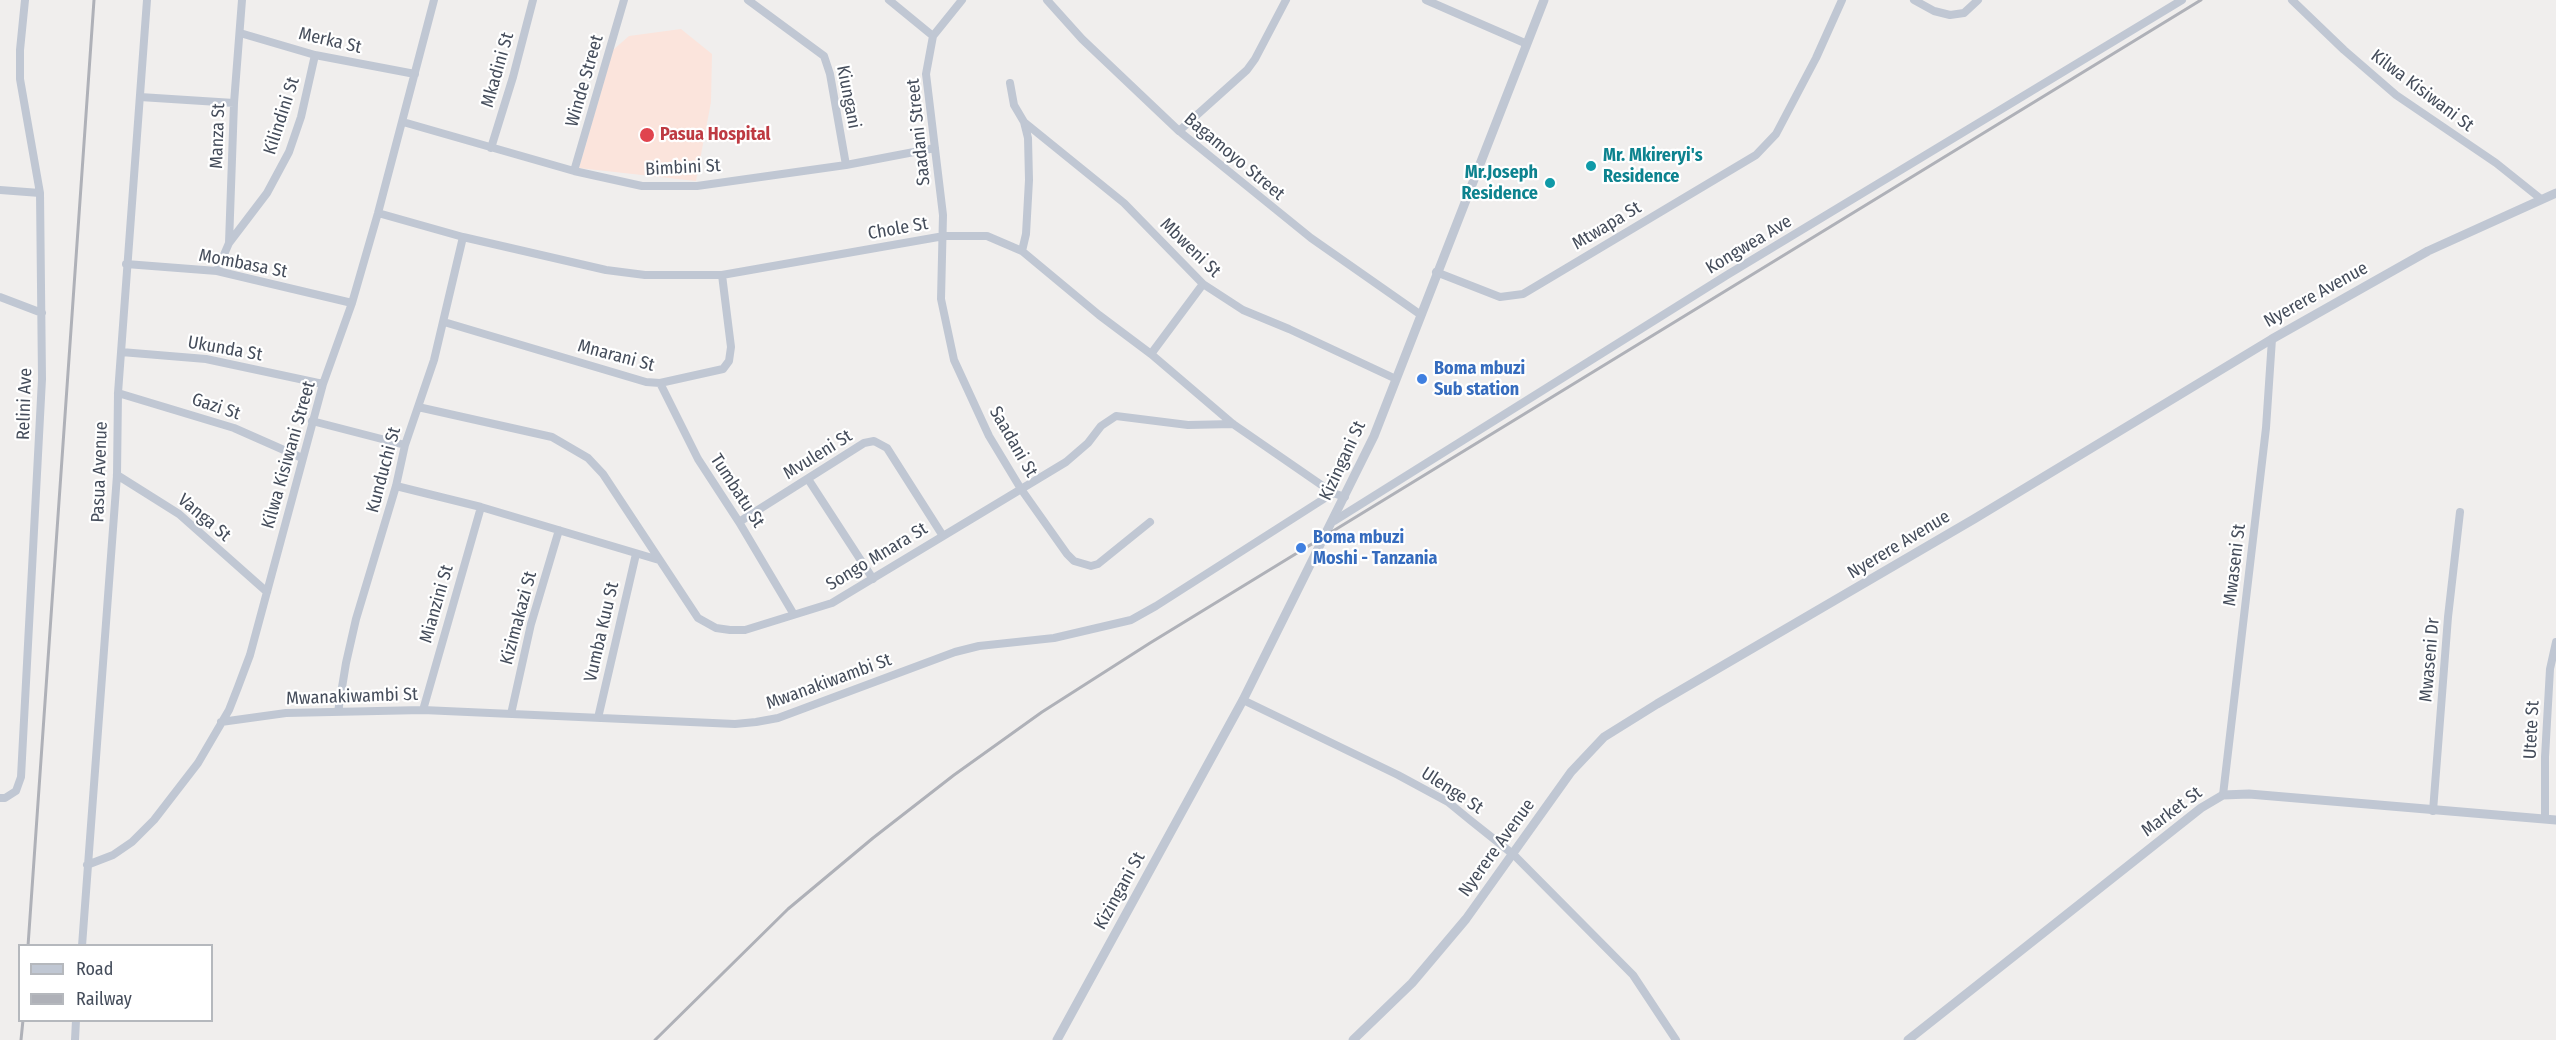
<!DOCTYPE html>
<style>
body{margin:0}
#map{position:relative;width:2556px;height:1040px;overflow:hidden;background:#f0eeed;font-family:"Fira Sans Condensed",sans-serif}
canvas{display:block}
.legend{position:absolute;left:18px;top:944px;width:195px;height:78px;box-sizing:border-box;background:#fff;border:2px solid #b5b8bd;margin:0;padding:8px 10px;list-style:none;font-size:18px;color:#454d5b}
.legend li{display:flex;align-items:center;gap:12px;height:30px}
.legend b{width:30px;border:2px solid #b5b8bd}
</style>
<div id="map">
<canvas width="2556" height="1040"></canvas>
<ul class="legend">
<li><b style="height:8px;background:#c0c7d3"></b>Road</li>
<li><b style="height:8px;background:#afb1b8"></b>Railway</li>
</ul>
</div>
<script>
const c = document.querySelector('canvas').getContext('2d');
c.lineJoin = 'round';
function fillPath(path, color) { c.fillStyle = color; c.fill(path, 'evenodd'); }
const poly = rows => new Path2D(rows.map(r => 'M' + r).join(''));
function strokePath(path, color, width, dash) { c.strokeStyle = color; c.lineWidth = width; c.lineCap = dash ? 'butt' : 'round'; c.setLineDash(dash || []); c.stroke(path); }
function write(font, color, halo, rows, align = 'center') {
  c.font = font + ' "Fira Sans Condensed",sans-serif'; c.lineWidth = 4.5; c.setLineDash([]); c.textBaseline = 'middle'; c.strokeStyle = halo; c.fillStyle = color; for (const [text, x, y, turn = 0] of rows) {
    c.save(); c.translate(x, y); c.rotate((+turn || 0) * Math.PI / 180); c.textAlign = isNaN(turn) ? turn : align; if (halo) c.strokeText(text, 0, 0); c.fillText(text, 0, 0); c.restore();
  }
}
fillPath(poly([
 [681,29,712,54,711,102,696,181,579,168,613,50,629,36]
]), '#fbe4dc');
strokePath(poly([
 [748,0,824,56,830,74,846,165],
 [889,0,933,36],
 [962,0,933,36,926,74,943,215,941,299,954,360,989,436,1021,489,1067,554,1074,561,1091,566,1098,564,1150,522],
 [1047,0,1082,39,1179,131,1311,238,1421,315],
 [1426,0,1527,44],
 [1914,0,1934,11,1950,15,1964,13,1978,0],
 [2292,0,2344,50,2396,95,2496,163,2541,199],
 [240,33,315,55,415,74],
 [1010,83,1014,105,1024,122,1124,203,1203,284,1243,310,1289,329,1396,379],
 [140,97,234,103],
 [403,122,574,171,642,186,697,186,846,165,935,148],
 [1179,131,1247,70,1255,59,1286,0],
 [491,148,513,77,533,0],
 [574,171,624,0],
 [0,190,40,193],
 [378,213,463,237,606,270,645,275,722,275,944,236,987,236,1022,251,1099,315,1151,354,1233,424,1333,493,1345,497],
 [229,243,267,193,289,152,301,117,315,55],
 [1022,251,1026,234,1029,180,1028,138,1024,122],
 [126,264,217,271,352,303],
 [217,271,229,243,234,103,242,0],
 [1436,272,1500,297,1523,294,1756,155,1776,134,1816,58,1842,0],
 [0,297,42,313],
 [444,322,646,382,660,383,723,369,729,361,731,347,722,275],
 [121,352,206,359,323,384],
 [1151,354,1203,284],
 [660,383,698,459,739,522,793,613],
 [118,393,234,428,302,458],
 [418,407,552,437,588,458,603,474,698,618,716,628,730,630,745,630,832,603,1066,462,1088,443,1101,426,1116,416,1188,425,1233,424],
 [312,421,405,445],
 [117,475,179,514,267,592],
 [808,479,873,579],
 [396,486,481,507,659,560],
 [1334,521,1727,275,2182,0],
 [739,522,864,443,874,441,887,448,943,536],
 [1243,700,1398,775,1448,802,1470,820,1514,855,1633,975,1676,1040],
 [423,710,481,507],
 [338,712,346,663,356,619,396,486,405,445,434,360,463,237],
 [511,714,531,624,559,530],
 [598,718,636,554],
 [221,722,286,713,423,710,735,724,756,722,778,718,955,652,979,646,1054,638,1131,620,1156,606,1333,493],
 [2223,795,2266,428,2272,339],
 [0,798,5,798,16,791,21,777,42,379,40,193,20,79,20,50,25,0],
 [2433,811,2448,617,2460,512],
 [2545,819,2545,757,2550,669,2556,642],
 [87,865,113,855,132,842,154,820,198,763,229,710,238,687,250,655,323,384,352,303,378,213,434,0],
 [82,946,117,475,118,393,147,0],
 [75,1040,76,1020]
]), '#c0c7d3', 8);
strokePath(poly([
 [1057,1040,1243,700,1374,436,1544,0],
 [1353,1040,1412,983,1466,919,1571,772,1604,737,1657,704,1974,519,2272,339,2428,251,2556,193],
 [1908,1040,2201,808,2223,795,2249,794,2556,820]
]), '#c0c7d3', 9);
strokePath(poly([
 [28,946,94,0],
 [21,1040,23,1020],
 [655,1040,788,909,873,838,954,775,1042,712,1150,643,2201,0]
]), '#afb1b8', 3);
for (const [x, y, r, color] of [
 [647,135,8,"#e0444e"],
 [1591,166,6,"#0f9aa8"],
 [1550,183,6,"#0f9aa8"],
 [1422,379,6,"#3f7fe0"],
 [1301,548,6,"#3f7fe0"]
]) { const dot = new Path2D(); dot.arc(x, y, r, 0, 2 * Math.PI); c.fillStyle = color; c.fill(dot); strokePath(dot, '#fff', 2); }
write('18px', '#454d5b', '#fff', [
 ["Merka St",330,41,13],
 ["Mkadini St",498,70,-74],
 ["Winde Street",585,81,-74],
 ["Kilwa Kisiwani St",2422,91,37],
 ["Kiungani",848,97,79],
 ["Kilindini St",282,116,-72],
 ["Saadani Street",919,132,-96],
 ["Manza St",218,136,-88],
 ["Bagamoyo Street",1234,157,40],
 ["Bimbini St",683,168,-3],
 ["Mtwapa St",1607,226,-31],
 ["Chole St",898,229,-10],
 ["Kongwea Ave",1749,245,-31],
 ["Mbweni St",1190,248,44],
 ["Mombasa St",243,264,11],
 ["Nyerere Avenue",2316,295,-29],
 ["Ukunda St",225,349,10],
 ["Mnarani St",616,356,15],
 ["Relini Ave",25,404,-88],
 ["Gazi St",216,407,18],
 ["Saadani St",1013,442,60],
 ["Kilwa Kisiwani Street",289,455,-74],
 ["Mvuleni St",818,455,-32],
 ["Kizingani St",1343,461,-65],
 ["Kunduchi St",384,470,-75],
 ["Pasua Avenue",100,472,-88],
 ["Tumbatu St",737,491,57],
 ["Vanga St",204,518,40],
 ["Nyerere Avenue",1899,545,-31],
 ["Songo Mnara St",877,557,-31],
 ["Mwaseni St",2235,565,-83],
 ["Mianzini St",437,604,-74],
 ["Kizimakazi St",519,618,-75],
 ["Vumba Kuu St",602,632,-77],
 ["Mwaseni Dr",2430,660,-85],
 ["Mwanakiwambi St",829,682,-20],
 ["Mwanakiwambi St",352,697,-2],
 ["Utete St",2532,730,-87],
 ["Ulenge St",1452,791,33],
 ["Market St",2172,812,-37],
 ["Nyerere Avenue",1497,848,-54],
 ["Kizingani St",1120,891,-61]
]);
write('bold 18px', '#be3a42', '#fff', [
 ["Pasua Hospital",660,135]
], 'left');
write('bold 18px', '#0d838f', '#fff', [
 ["Mr. Mkireryi's",1603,156],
 ["Residence",1603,177],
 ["Mr.Joseph",1538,173,"right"],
 ["Residence",1538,194,"right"]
], 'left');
write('bold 18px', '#366cbe', '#fff', [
 ["Boma mbuzi",1434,369],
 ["Sub station",1434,390],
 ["Boma mbuzi",1313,538],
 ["Moshi - Tanzania",1313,559]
], 'left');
</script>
